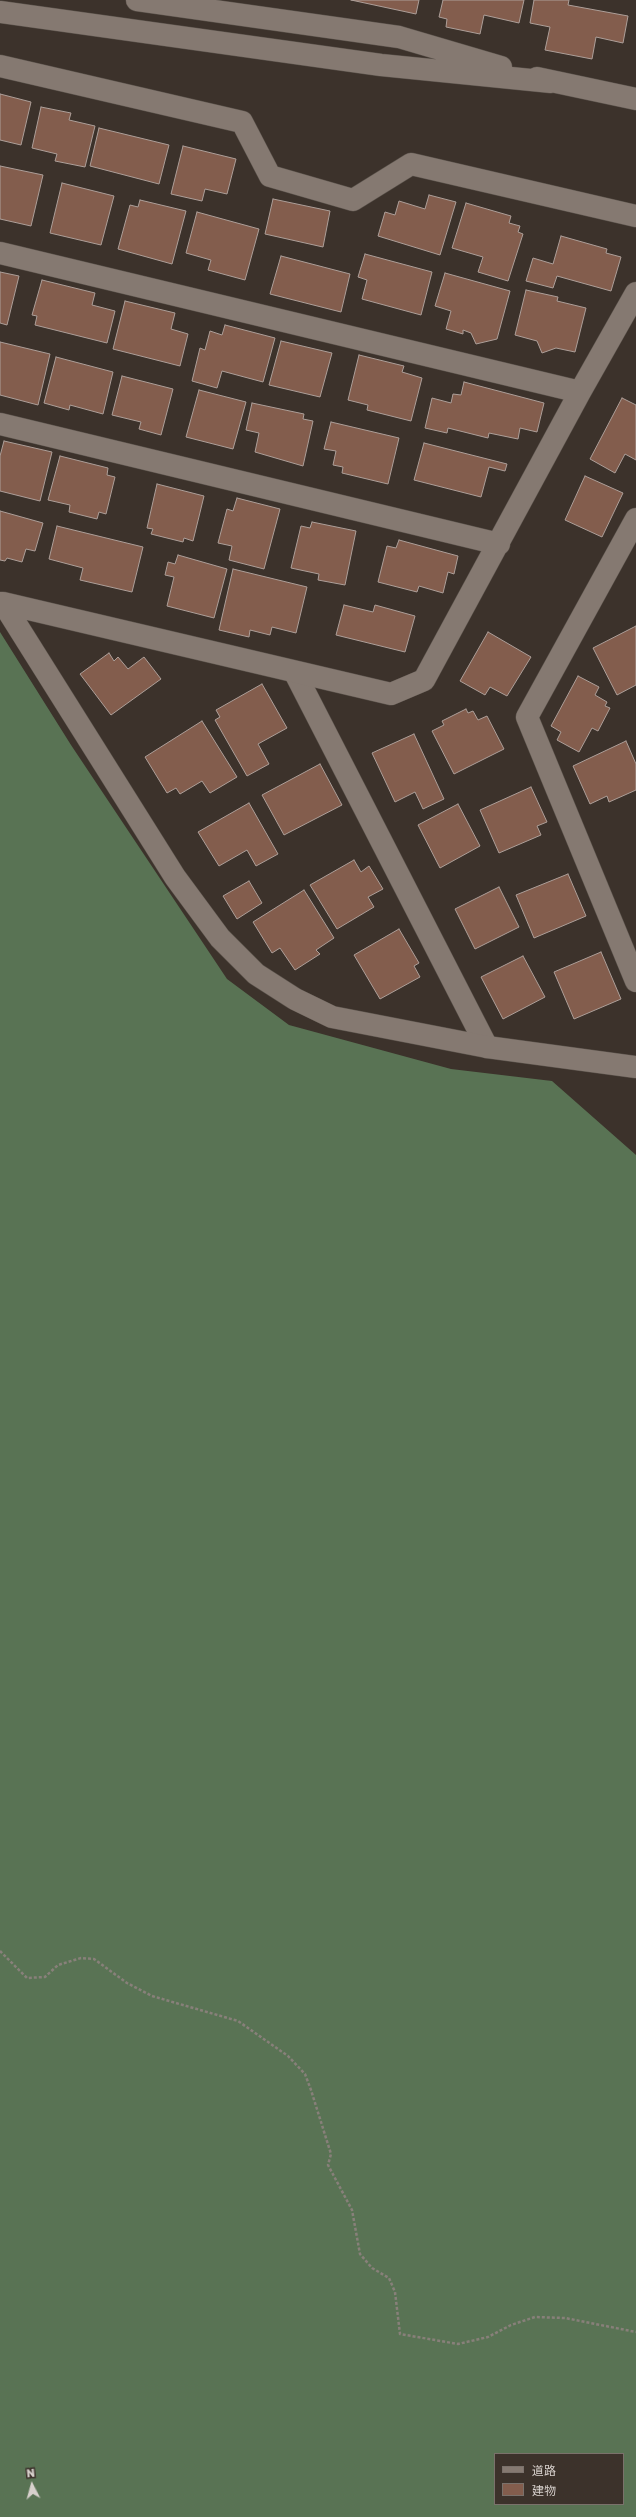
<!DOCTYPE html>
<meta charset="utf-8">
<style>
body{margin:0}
#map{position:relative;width:636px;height:2517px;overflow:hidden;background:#3c322b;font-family:"Golos Text","Noto Sans JP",sans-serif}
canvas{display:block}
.legend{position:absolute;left:494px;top:2453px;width:130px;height:52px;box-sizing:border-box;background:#3c322b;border:1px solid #7a716b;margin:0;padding:5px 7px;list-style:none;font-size:12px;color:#d7d0cc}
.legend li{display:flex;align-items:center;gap:8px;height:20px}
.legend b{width:20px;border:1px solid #7a716b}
.north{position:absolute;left:12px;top:2465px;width:40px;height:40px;-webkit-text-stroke:3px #3c322b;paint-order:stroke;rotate:354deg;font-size:11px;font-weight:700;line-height:16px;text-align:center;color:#d7d0cc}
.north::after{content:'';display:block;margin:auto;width:14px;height:18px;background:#d7d0cc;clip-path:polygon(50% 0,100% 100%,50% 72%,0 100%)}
</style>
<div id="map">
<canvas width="636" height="2517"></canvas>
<ul class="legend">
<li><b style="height:5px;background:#857971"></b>道路</li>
<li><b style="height:11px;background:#835d4d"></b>建物</li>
</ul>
<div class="north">N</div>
</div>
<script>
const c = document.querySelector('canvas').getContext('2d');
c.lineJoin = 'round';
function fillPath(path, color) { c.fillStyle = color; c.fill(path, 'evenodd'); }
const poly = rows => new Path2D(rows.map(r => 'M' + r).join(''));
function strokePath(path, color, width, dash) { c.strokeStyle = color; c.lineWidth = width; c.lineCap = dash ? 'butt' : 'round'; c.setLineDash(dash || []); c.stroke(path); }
fillPath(poly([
 [0,632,71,745,227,979,289,1025,451,1069,552,1081,636,1155,636,2517,0,2517],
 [495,2454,623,2454,623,2504,495,2504]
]), '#597354');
const building = poly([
 [351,0,419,0,416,14,351,0],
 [443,0,524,0,519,23,484,15,480,34,446,27,447,19,439,17,443,0],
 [534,0,569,0,568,5,628,16,623,43,596,37,592,59,545,50,550,27,530,23,534,0],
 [0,94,31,102,21,145,0,140,0,94],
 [41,107,71,113,69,120,95,126,85,167,55,161,57,154,32,148,41,107],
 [99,128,169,145,159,184,90,166,99,128],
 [183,146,236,159,227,194,205,189,202,201,171,194,183,146],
 [0,166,43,175,31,226,0,219,0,166],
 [62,183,114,196,101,245,50,233,62,183],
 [429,195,456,202,440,255,378,236,385,212,395,215,399,201,425,209,429,195],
 [273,199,330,211,323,247,265,234,273,199],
 [140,200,186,211,172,264,118,249,130,205,138,207,140,200],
 [466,203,511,216,509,223,520,226,518,232,523,234,508,281,478,272,483,257,452,248,466,203],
 [197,212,259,229,245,280,208,270,211,260,186,253,197,212],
 [561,236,607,249,606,253,621,257,611,291,557,276,553,288,526,281,533,258,553,264,561,236],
 [365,254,432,272,421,315,362,299,367,280,358,277,365,254],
 [281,256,350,274,341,312,270,294,281,256],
 [0,272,19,276,7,325,0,323,0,272],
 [445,273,510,291,497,339,476,344,471,333,463,330,463,334,446,329,451,311,435,306,445,273],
 [42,280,95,293,92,305,115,311,107,343,35,325,37,316,32,315,42,280],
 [526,290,558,297,557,301,586,308,575,352,556,348,542,353,537,341,515,335,526,290],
 [125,301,175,313,171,329,188,334,180,366,113,349,125,301],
 [225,325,275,338,263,382,222,371,217,388,192,381,200,348,205,350,210,331,222,335,225,325],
 [281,341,332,353,320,397,269,385,281,341],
 [0,342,50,354,38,405,0,395,0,342],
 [359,355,404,366,402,372,422,378,411,421,367,410,368,405,348,400,359,355],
 [56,357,113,372,103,414,70,405,69,410,44,403,56,357],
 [122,376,173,389,161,435,139,429,141,422,112,415,122,376],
 [464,382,544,403,537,432,520,428,518,439,489,433,488,438,448,428,447,433,425,428,432,398,451,403,453,394,461,395,464,382],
 [199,390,246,402,233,449,186,437,199,390],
 [622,398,636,405,636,460,625,454,615,473,590,459,622,398],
 [252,403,304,414,303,419,313,421,303,466,255,452,259,433,246,430,252,403],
 [331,422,399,438,388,484,342,473,343,467,333,465,336,451,324,449,331,422],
 [4,441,52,452,40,501,0,491,0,456,4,441],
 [424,443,507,464,505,471,489,467,481,497,414,480,424,443],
 [60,456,108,468,107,475,115,477,106,514,99,512,97,519,69,512,70,505,48,500,60,456],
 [585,476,623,493,602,537,565,520,585,476],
 [157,484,204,496,193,541,184,538,183,542,151,534,153,529,147,528,157,484],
 [237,498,280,509,264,569,229,560,232,546,218,543,227,509,233,511,237,498],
 [0,511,43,523,35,551,26,549,22,562,7,558,5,561,0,560,0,511],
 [312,522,356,531,345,585,318,580,319,574,291,568,301,526,310,528,312,522],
 [57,526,143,547,132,592,80,580,83,568,49,559,57,526],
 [399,540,458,556,454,574,448,572,443,593,419,586,417,592,378,582,387,546,396,548,399,540],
 [178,555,227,569,214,618,167,606,174,577,165,575,168,562,175,564,178,555],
 [233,569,307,587,296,633,272,627,270,635,250,630,249,637,219,630,233,569],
 [344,605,373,612,375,605,415,616,405,652,336,635,344,605],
 [636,626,636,685,617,695,593,648,636,626],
 [488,632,531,657,507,696,490,687,485,695,460,681,488,632],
 [109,653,114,661,118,657,128,669,144,657,161,679,111,715,80,674,109,653],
 [578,676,599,687,595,695,607,702,605,706,610,708,598,731,592,728,579,752,557,740,561,732,551,726,578,676],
 [262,684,287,728,258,744,269,764,247,776,215,720,220,717,216,710,262,684],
 [466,709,468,713,473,711,478,720,487,716,504,749,454,774,432,731,444,725,442,721,466,709],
 [202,721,237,777,210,793,202,781,180,794,176,788,167,793,145,757,202,721],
 [414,734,444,799,423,809,415,792,395,802,372,753,414,734],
 [626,741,636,764,636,790,609,802,607,796,590,804,573,766,626,741],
 [320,764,342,805,284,835,262,795,320,764],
 [531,787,547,822,537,826,541,835,499,853,480,810,531,787],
 [249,803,278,854,256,866,247,850,219,866,198,832,249,803],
 [458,804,480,846,440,868,418,825,458,804],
 [354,860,361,872,369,866,383,889,368,897,374,907,337,929,310,885,354,860],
 [568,874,586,916,534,938,516,895,568,874],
 [249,881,262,903,237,919,223,896,249,881],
 [499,887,519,927,475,949,455,909,499,887],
 [304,890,334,938,316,950,320,954,295,970,280,948,272,953,253,922,304,890],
 [399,929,419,963,414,966,420,977,380,999,354,955,399,929],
 [601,952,621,999,574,1019,554,972,601,952],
 [523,956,545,997,503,1019,481,977,523,956]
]);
fillPath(building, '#835d4d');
strokePath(building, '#ad9f99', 1);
const service = poly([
 [295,673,487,1047]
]);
const minor = poly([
 [137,0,399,37,501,67],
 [0,12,381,65,551,82],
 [0,66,242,122,270,176,353,200,411,164,636,216],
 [537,78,636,99],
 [0,253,580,392],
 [0,424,499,544],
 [636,519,527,717,636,981],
 [0,603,3,603,175,877,220,938,256,974,295,999,332,1017,487,1047,636,1067],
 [3,603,391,694,424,680,580,392,636,293]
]);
strokePath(service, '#59514a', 23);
strokePath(minor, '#59514a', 23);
strokePath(poly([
 [0,1951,27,1978,45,1977,58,1965,81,1958,94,1959,127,1983,152,1996,238,2021,288,2056,305,2074,311,2090,331,2154,328,2165,352,2210,360,2254,372,2268,389,2278,395,2292,400,2334,458,2344,488,2337,511,2325,535,2317,565,2318,636,2332]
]), '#88807a', 2.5, [3, 2]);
strokePath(service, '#857971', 22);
strokePath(minor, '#857971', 22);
</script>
